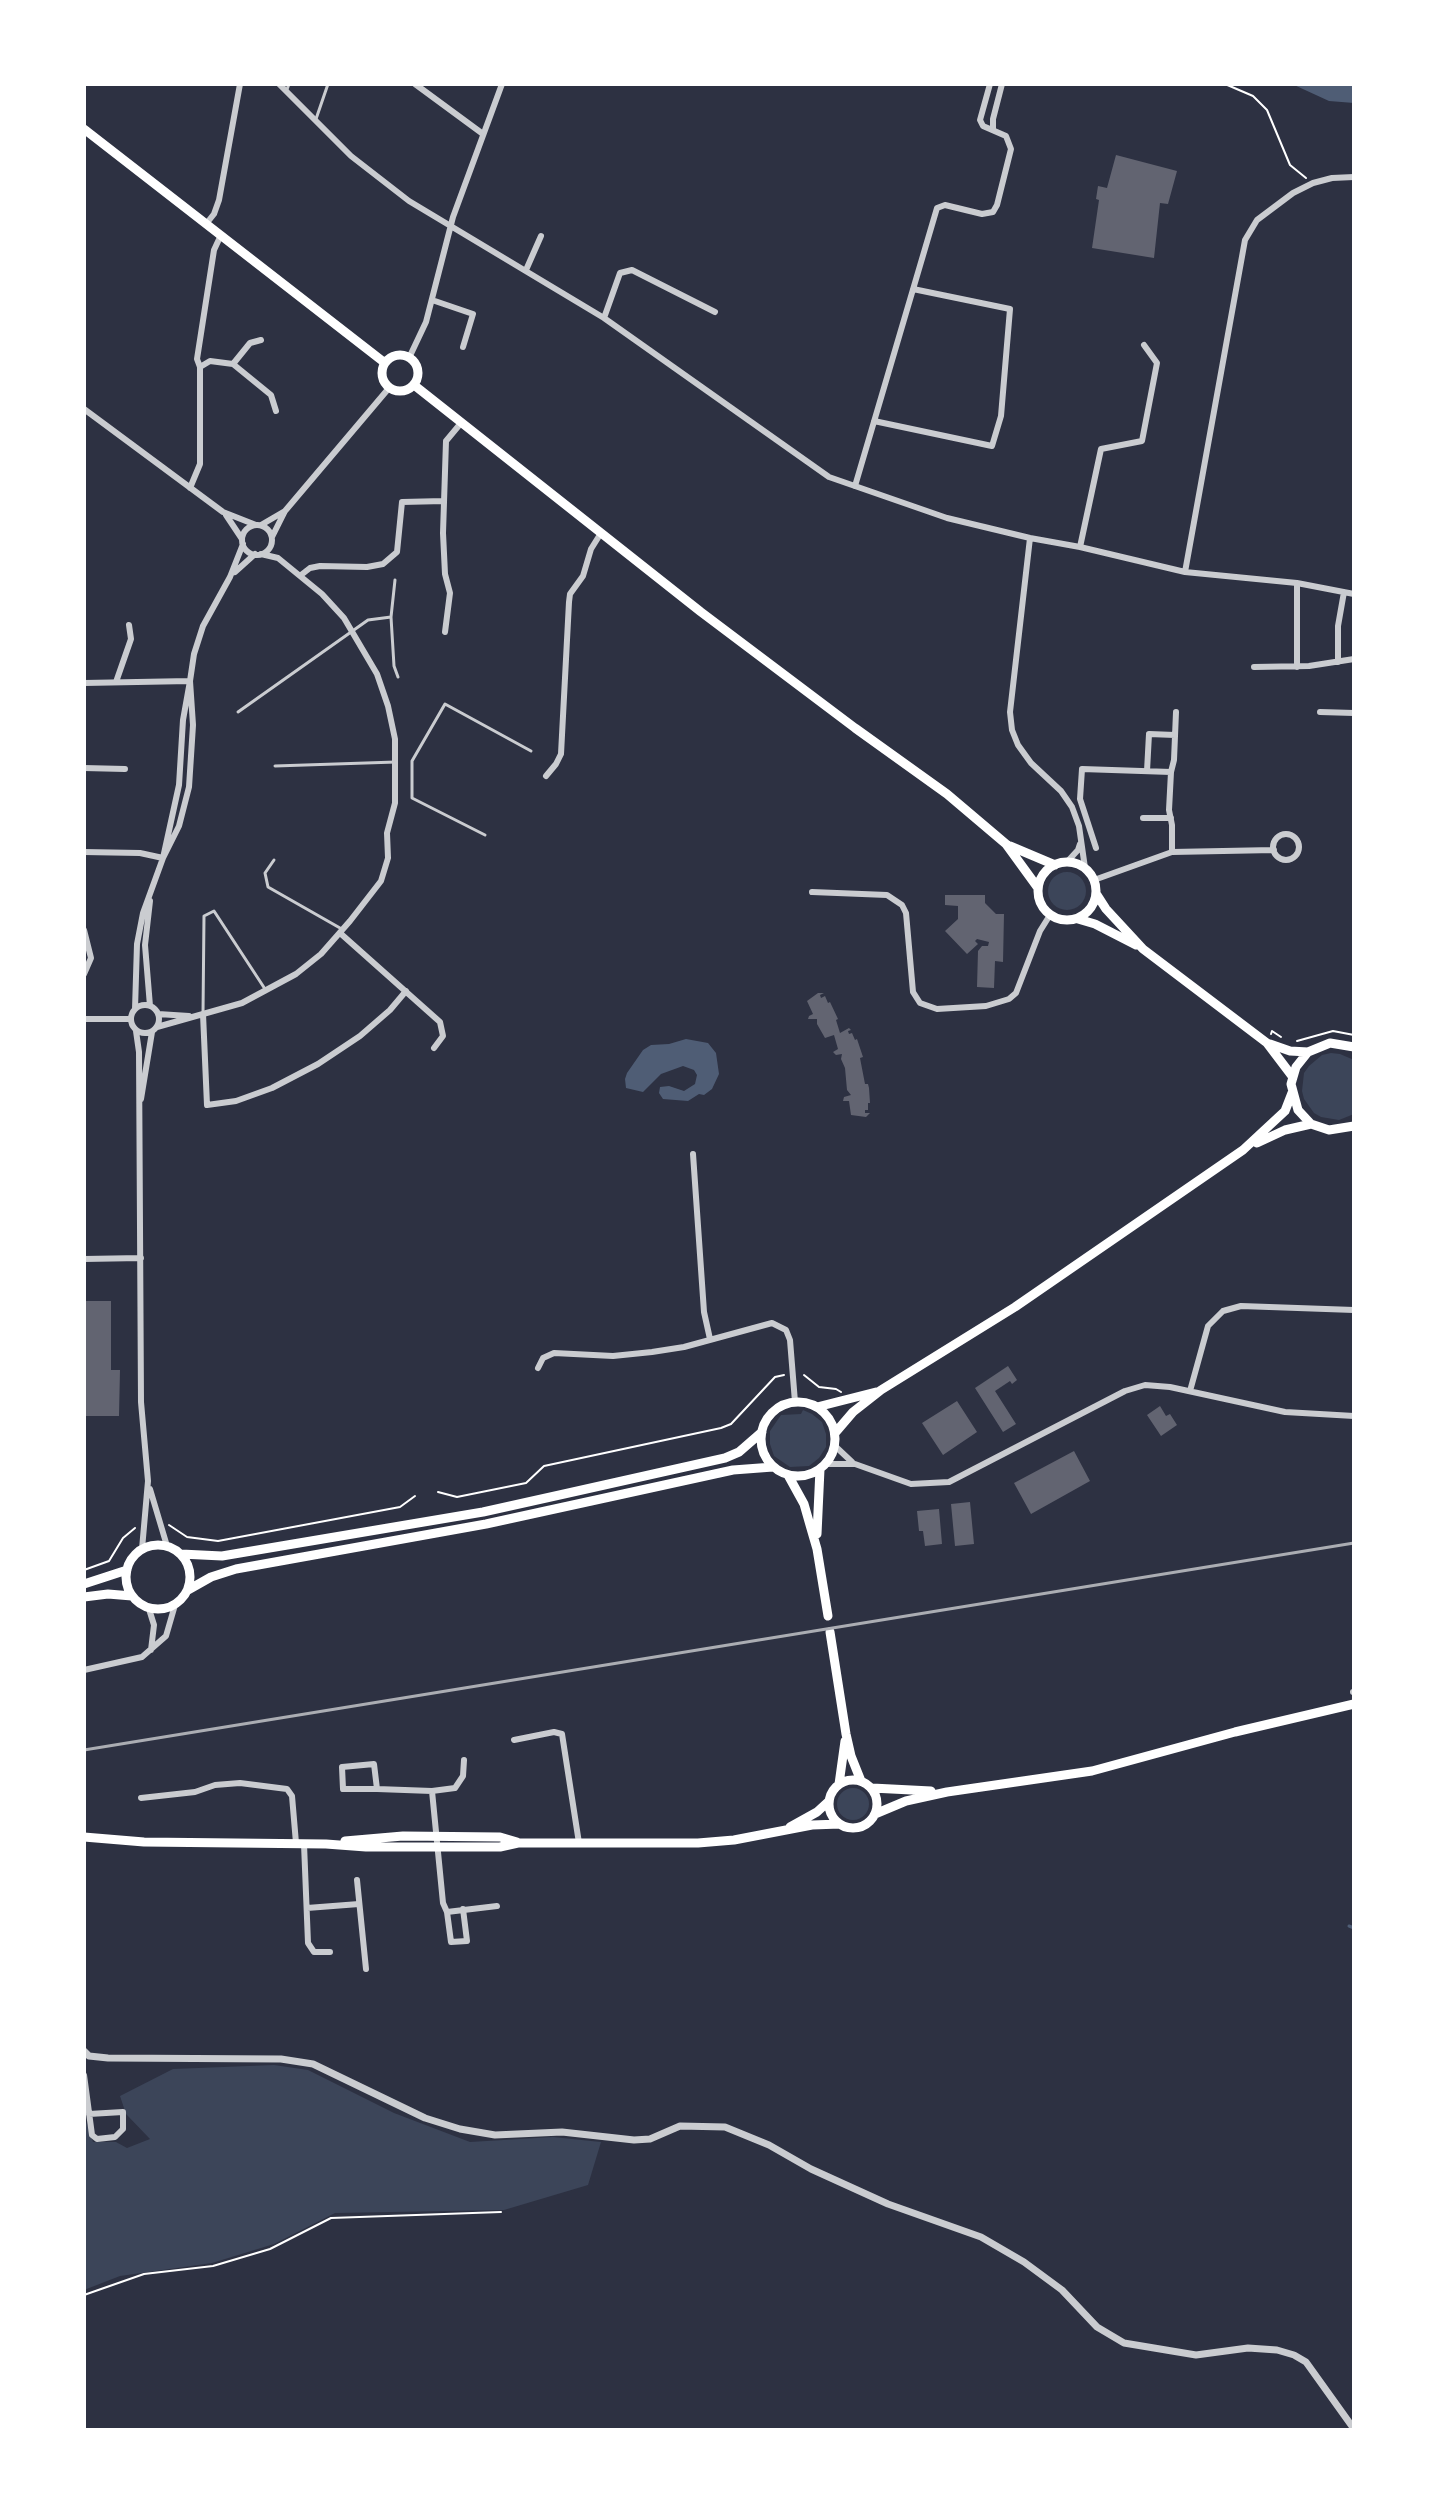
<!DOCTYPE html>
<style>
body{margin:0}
#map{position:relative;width:1438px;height:2514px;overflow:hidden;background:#2d3142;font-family:"Alegreya Sans",sans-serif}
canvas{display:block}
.frame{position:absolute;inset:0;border:86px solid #fff;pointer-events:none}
</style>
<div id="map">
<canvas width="1438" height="2514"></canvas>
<div class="frame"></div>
</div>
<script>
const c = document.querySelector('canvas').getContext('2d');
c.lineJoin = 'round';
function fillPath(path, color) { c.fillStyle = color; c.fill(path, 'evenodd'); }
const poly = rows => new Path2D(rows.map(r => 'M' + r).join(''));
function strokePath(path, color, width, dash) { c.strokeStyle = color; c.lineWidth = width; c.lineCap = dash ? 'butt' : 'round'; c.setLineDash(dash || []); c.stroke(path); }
fillPath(poly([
 '1048 891a19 19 0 1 1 38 0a19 19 0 1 1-38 0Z',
 [1331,1053,1340,1054,1354,1060,1354,1114,1339,1120,1321,1117,1314,1113,1304,1099,1302,1091,1304,1073,1309,1066,1322,1055],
 [803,1410,812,1414,822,1422,826,1434,826,1447,819,1458,809,1466,790,1467,774,1456,770,1444,770,1431,781,1415,801,1414],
 '837 1804a16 16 0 1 1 32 0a16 16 0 1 1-32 0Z',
 [274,2065,308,2070,394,2113,470,2142,553,2137,601,2142,588,2185,504,2210,335,2213,274,2244,212,2263,120,2276,84,2290,84,2116,93,2142,116,2142,127,2148,150,2139,126,2114,120,2096,173,2069]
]), '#3c4559');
fillPath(poly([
 [1292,84,1354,84,1354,103,1329,101],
 [686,1039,708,1043,716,1053,719,1074,712,1089,704,1095,699,1094,688,1101,663,1099,659,1093,660,1087,669,1086,684,1091,695,1084,697,1075,694,1070,683,1066,661,1074,643,1092,626,1088,625,1079,627,1073,643,1050,651,1045,669,1044]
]), '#4f5d75');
strokePath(poly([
 [1349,1926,1354,1928]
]), '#4f5d75', 3);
fillPath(poly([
 [1116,155,1177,171,1168,204,1160,203,1154,258,1092,248,1099,200,1096,199,1098,186,1107,188],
 [945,895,985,895,985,903,996,914,1004,914,1003,962,995,961,994,988,977,987,978,951,982,946,988,946,989,942,977,939,975,941,978,944,967,954,945,931,958,919,958,906,945,905],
 [818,993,824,993,820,995,821,998,825,996,828,1003,830,1002,838,1019,836,1020,840,1033,849,1028,851,1030,848,1031,849,1034,852,1033,855,1040,857,1039,863,1057,860,1058,865,1084,868,1084,869,1088,870,1103,868,1103,868,1110,865,1110,865,1113,870,1113,866,1117,851,1115,849,1101,843,1101,844,1097,851,1095,847,1090,845,1068,841,1059,842,1054,836,1055,833,1052,838,1049,834,1035,825,1038,817,1024,817,1019,808,1019,809,1016,813,1014,807,1001],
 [84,1301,111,1301,111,1370,120,1370,119,1416,84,1416],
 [1008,1366,1017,1380,1012,1384,1010,1381,995,1391,1016,1424,1003,1432,975,1388],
 [957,1401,977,1432,943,1455,922,1423],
 [1160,1406,1166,1416,1170,1414,1177,1425,1161,1436,1147,1415],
 [1074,1451,1090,1481,1031,1514,1014,1483],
 [970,1502,974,1544,955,1546,951,1504],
 [939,1509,942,1544,925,1546,923,1531,919,1531,917,1511]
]), '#626471');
strokePath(poly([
 [1225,84,1253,96,1267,110,1290,165,1306,178],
 [1271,1034,1272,1031,1281,1037],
 [1297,1041,1333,1031,1354,1035],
 [804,1375,819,1387,836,1389,841,1392],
 [438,1492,457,1497,526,1483,544,1466,721,1428,731,1424,775,1377,784,1375],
 [169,1525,187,1537,218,1541,400,1507,415,1496],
 [84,1570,109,1561,123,1538,135,1528],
 [84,2295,144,2274,213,2266,270,2249,331,2218,501,2212]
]), '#fff', 2);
strokePath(poly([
 [286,92,289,84],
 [316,119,328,84],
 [391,617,395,580],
 [238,712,368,620,391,617,394,666,398,677],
 [275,766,396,762],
 [485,835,412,798,412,761,445,704,531,751],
 [274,860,265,873,268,887,340,928],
 [203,1013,204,916,214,911,265,989]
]), '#caccd0', 3);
strokePath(poly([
 [279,84,351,156,409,201,604,318,829,477,947,518,1030,538,1080,547,1185,572,1297,583,1354,594],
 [415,84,483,134],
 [993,130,993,119,1002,84],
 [206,224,214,214,219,200,240,84],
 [526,270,541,236],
 [432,300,473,314,463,347],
 [604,318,620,273,632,270,715,312],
 [409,358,426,322,453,217,502,84],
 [233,364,250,343,261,340],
 [200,367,210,361,233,364,271,395,276,411],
 [84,409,223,512,256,525],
 [874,421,992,446,1001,416,1010,309,913,289],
 [855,486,937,208,945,205,982,214,993,212,997,205,1011,149,1006,136,983,126,980,120,990,84],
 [190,488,200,464,200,367,197,359,214,250,221,235],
 [226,515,242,539],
 [261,525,285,511],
 '242 540a15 15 0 1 1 30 0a15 15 0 1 1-30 0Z',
 [272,537,285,511,389,388],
 [1030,538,1010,712,1012,730,1018,745,1031,763,1061,791,1072,807,1079,826,1085,868],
 [1080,547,1101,449,1142,441,1157,363,1144,345],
 [235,572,255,554],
 [1185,572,1245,240,1257,220,1293,193,1313,183,1332,178,1354,177],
 [301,575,310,568,320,566,367,567,383,564,397,552,402,502,444,501],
 [1297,583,1297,667],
 [445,632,450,593,445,574,443,533,446,441,461,423],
 [1338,662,1338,626,1344,592],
 [1254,667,1309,666,1354,659],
 [116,682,131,639,129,625],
 [84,683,190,681,194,654,203,626,230,577,243,544],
 [1320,712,1354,713],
 [84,768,125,769],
 [1147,771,1149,734,1175,735],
 [1171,772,1174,760,1176,712],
 [546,776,556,764,561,754,569,602,570,594,583,576,591,549,601,533],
 [1143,818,1171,818],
 '1273 847a13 13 0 1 1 26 0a13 13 0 1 1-26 0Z',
 [1096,848,1080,799,1082,769,1171,772,1169,810,1172,825,1172,852],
 [84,852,140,853,163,858],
 [1067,862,1078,850,1080,844],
 [1094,880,1172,852,1274,850],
 [812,892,887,895,902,905,906,913,913,992,920,1003,937,1009,986,1006,1009,999,1016,993,1040,931,1050,915],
 [84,930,91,958,84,974],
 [340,933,440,1022,443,1036,434,1048],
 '131 1019a14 14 0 1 1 28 0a14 14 0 1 1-28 0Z',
 [150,1006,145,945,150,901],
 [135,1009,137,944,143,913,163,858,179,826,189,787,193,725,190,681,183,720,179,785,163,858],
 [158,1014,189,1016],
 [203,1014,207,1105,236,1101,272,1088,318,1064,360,1036,390,1010,406,991],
 [84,1019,131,1019],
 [157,1027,242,1003,296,974,321,954,350,921,381,881,388,858,387,833,395,803,395,739,388,706,377,674,344,618,322,594,278,558,261,554],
 [136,1031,139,1052,141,1402,148,1481,142,1549],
 [141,1099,152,1032],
 [693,1154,704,1312,710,1339],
 [84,1259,141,1258],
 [538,1368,543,1358,554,1353,613,1356,652,1352,684,1347,772,1323,786,1330,790,1340,795,1402],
 [1190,1391,1208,1326,1223,1311,1241,1306,1354,1310],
 [835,1446,852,1462],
 [826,1464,855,1464,911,1484,949,1482,1125,1391,1145,1385,1170,1387,1285,1412,1354,1416],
 [150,1489,167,1546],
 [149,1609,154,1625,151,1650],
 [84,1670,142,1657,166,1636,175,1605],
 [1353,1692,1354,1692],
 [514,1740,554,1732,562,1734,579,1843],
 [377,1789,343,1789,342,1767,374,1764,377,1789,432,1791,443,1903,447,1912,451,1942,467,1941,463,1909],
 [432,1791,455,1788,463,1776,464,1760],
 [141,1798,195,1792,215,1785,240,1783,287,1789,292,1796,296,1843],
 [304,1844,308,1943,314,1952,330,1952],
 [357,1880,366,1969],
 [307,1908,359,1904],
 [447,1912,497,1906],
 [84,2075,92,2135,97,2139,115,2137,123,2129,123,2112,89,2114]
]), '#caccd0', 6);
strokePath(poly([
 [84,2051,89,2056,108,2058,281,2059,313,2064,425,2118,460,2129,495,2135,562,2132,634,2140,650,2139,680,2126,725,2127,769,2145,811,2169,888,2204,981,2237,1024,2262,1062,2290,1097,2327,1124,2343,1196,2355,1248,2348,1277,2350,1294,2355,1306,2362,1354,2429]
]), '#caccd0', 7);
strokePath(poly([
 [84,129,385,363],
 '382 373a18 18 0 1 1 36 0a18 18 0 1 1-36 0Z',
 [414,385,701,612,855,728,947,794,1006,844,1038,888],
 [1010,846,1055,865],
 '1038 891a29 29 0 1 1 58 0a29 29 0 1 1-58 0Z',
 [1097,895,1106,909,1143,949,1267,1043,1292,1076],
 [1078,919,1095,924,1136,945],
 [1270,1044,1290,1051,1308,1052],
 [1354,1047,1330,1043,1308,1052,1296,1067,1291,1084,1298,1110,1311,1124,1329,1130,1354,1126],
 [1257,1143,1285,1130,1311,1124],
 '761 1439a37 37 0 1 1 74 0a37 37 0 1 1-74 0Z',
 [817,1407,876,1392],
 [835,1433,853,1412,881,1390,1015,1307,1243,1150,1285,1111,1292,1093],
 [788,1475,804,1504,810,1525,817,1549,828,1616],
 [817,1534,820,1469],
 '126 1577a32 32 0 1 1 64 0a32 32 0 1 1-64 0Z',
 [181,1554,222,1556,483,1512,564,1494,725,1458,739,1452,762,1432],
 [84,1584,127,1570],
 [188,1590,211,1577,236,1569,486,1524,733,1470,773,1467],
 [84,1597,108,1594,132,1596],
 [830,1632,846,1734,851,1756,861,1781],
 '829 1804a24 24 0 1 1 48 0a24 24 0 1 1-48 0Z',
 [839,1784,845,1741],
 [872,1788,931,1791],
 [875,1814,906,1801,947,1792,1092,1771,1235,1732,1354,1704],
 [790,1827,817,1812,829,1801],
 [84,1837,144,1842,326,1844,366,1847,500,1847,518,1843,698,1843,734,1840,812,1825,840,1824],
 [345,1841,403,1836,500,1837,517,1842]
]), '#fff', 9);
strokePath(poly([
 [84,1750,1354,1543]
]), '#abadb3', 3);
</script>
